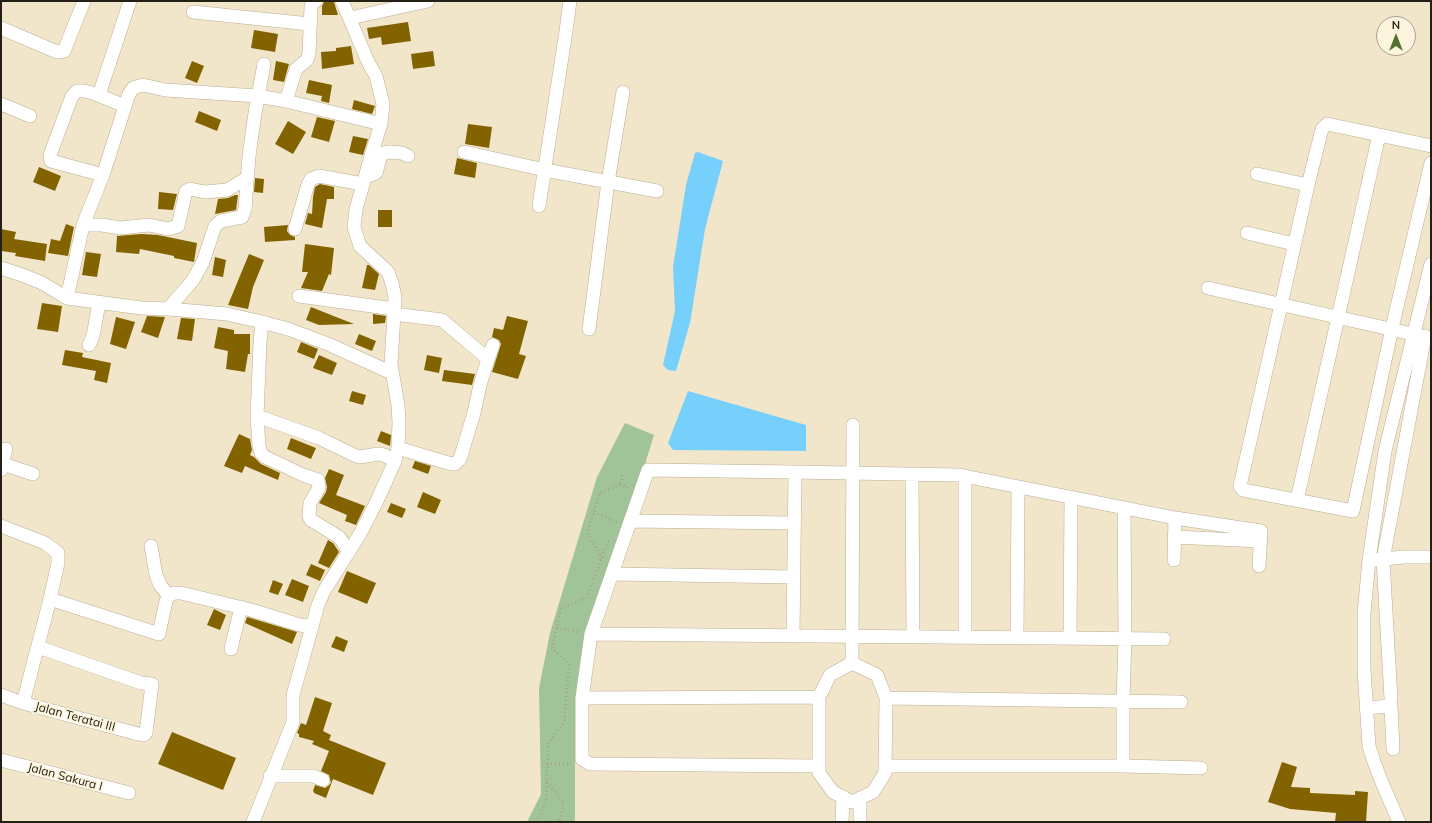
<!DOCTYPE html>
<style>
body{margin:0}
#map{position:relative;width:1432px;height:823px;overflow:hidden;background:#f2e6ca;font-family:Mulish,sans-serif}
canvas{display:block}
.frame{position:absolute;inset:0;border:2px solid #242016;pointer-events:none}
.north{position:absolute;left:1376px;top:16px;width:40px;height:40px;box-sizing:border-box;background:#fdf4dd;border:1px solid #a69f8d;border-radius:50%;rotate:0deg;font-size:11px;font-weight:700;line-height:16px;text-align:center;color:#242016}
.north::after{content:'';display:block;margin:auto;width:14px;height:18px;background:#4f732c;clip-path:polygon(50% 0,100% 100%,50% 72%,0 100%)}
</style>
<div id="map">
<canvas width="1432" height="823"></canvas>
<div class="frame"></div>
<div class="north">N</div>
</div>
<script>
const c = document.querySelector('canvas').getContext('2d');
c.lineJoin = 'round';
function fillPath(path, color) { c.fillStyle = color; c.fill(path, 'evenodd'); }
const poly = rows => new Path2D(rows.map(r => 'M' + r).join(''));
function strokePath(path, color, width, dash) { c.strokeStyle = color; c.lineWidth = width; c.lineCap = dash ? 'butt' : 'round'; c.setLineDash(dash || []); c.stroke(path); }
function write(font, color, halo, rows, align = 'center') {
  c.font = font + ' Mulish,sans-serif'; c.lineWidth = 4; c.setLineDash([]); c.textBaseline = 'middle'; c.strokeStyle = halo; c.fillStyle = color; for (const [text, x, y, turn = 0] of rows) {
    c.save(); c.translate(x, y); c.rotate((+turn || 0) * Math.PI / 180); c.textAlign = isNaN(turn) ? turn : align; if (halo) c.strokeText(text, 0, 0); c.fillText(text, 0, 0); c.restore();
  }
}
fillPath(poly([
 [625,423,654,435,642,474,587,629,579,669,575,705,575,819,574,822,527,822,541,794,539,688,550,633,597,477]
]), '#a0c398');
fillPath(poly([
 [698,152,723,161,705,229,690,323,676,371,668,370,663,365,675,311,673,267,686,185,695,153],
 [688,391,806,425,806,451,673,450,668,443]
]), '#77cffc');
fillPath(poly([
 [324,2,334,2,338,15,322,15,322,6],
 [408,22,411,41,382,45,381,37,369,39,367,28],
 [254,30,278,34,275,52,251,48],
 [351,46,354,64,322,69,321,52,336,51,336,48],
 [433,51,435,66,413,69,411,54],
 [192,61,204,66,197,83,185,78],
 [276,61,289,64,284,82,273,80],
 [309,80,332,85,329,103,321,101,322,96,306,93],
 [354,100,375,106,372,114,352,109],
 [199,111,221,120,217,131,195,122],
 [317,117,335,121,329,142,311,137],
 [288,121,306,132,293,154,275,144],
 [468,124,492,127,489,148,465,144],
 [353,136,368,139,363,155,349,152],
 [457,158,477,163,475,178,454,174],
 [39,167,61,176,55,191,33,182],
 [255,178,264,179,263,193,254,192],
 [320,184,334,187,334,199,327,199,322,228,305,224,308,213,312,214,313,197,315,187],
 [159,192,177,194,173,210,158,209],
 [235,195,238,195,236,210,215,214,218,199,228,198],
 [378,210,392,210,392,227,378,227],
 [66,224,74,227,68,256,48,253,51,239,60,241],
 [288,225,287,231,290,235,295,237,295,240,265,242,264,227],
 [1,229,16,232,14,239,47,244,45,261,15,256,16,253,1,251],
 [141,234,158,235,197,243,194,262,174,258,174,256,140,249,139,254,116,252,117,236],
 [305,244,334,248,331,275,329,274,322,291,301,288,308,272,302,272],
 [86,252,101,254,97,277,82,275],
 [249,254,264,260,253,287,248,309,228,305],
 [215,257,226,260,223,277,212,275],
 [367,265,369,265,379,274,375,290,362,288],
 [42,303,62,306,58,332,37,329],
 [311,307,331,315,354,324,319,325,306,320],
 [373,314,386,316,385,323,373,324],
 [147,316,165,317,158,338,141,332],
 [507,316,528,321,519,354,526,356,518,379,492,372,501,344,499,340,492,337,494,328,503,330],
 [116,317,135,322,126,349,110,344],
 [181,318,195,319,192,341,177,339],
 [218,327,234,330,234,334,250,334,250,354,248,354,245,372,226,369,228,351,214,348],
 [359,334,376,341,372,351,355,344],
 [301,342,318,349,314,359,297,352],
 [65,350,83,353,82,357,111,363,107,383,94,380,96,371,62,365],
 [319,355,337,363,332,375,313,368],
 [427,355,442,358,439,373,424,370],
 [444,370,475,374,472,385,442,381],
 [352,391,366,395,363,405,349,401],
 [381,431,391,435,390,446,377,441],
 [239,434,250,439,252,450,250,455,254,457,261,464,280,473,278,480,245,466,242,473,224,466],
 [291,438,316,448,311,459,287,449],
 [415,461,431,466,428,474,412,468],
 [329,469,344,475,336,495,365,506,356,525,345,521,347,515,319,503,326,492,327,487,325,478],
 [423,492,441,500,435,514,417,507],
 [391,503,406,509,402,518,387,512],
 [328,540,333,543,339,552,329,568,318,563],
 [311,564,325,570,320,581,306,575],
 [347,571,376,583,367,604,338,592],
 [292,579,309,586,303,602,285,595],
 [273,580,283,584,278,595,269,592],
 [214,609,226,615,220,630,207,625],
 [247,617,297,632,292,644,245,623],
 [336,636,348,641,344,652,331,647],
 [315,697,332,703,323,731,331,735,329,740,386,763,373,795,333,779,326,798,314,793,314,792,313,791,315,785,325,788,328,786,331,783,329,775,321,771,329,751,312,744,314,741,299,737,299,734,297,733,301,723,306,725],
 [172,732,236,758,223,790,158,764],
 [1282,762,1297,767,1291,787,1310,788,1310,793,1355,795,1355,791,1368,792,1366,822,1335,822,1336,813,1290,809,1268,802]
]), '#826300');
const minor = poly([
 [193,12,310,24],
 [350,18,428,1],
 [1,28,57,52,64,51,84,1],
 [99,95,130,1],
 [286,101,296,69,307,60,309,54,311,7,312,3,316,1],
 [1,104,30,116],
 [1431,146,1327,124,1322,129,1308,185,1240,486,1243,490,1353,511,1392,328,1431,163],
 [464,152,545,170,657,191],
 [366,174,371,175,376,173,380,158,383,153,390,152,402,153,408,156],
 [1257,174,1308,185],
 [103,175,51,161,50,155,72,96,77,91,84,91,93,93,125,106],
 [539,206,566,31,570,1],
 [83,225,102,225,120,228,149,225,168,229,178,226,186,191,190,189,205,192,227,190,247,178],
 [295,229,308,184,311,179,319,176,363,184],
 [1247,233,1294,244],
 [1,268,25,276,42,283,67,298,141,308,168,309,227,314,262,322,288,329,328,344,392,373],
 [1208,288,1421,336],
 [299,296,394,309],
 [67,298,83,225,103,175,129,94,133,88,143,85,165,90,258,96,286,101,381,124],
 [168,309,193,280,203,262,215,226,221,221,242,217,245,209,249,156,255,113,264,64],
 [394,314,442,320,488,359],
 [262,322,260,343,257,416,259,446,261,453,265,457,303,475,318,480,319,488,310,503,309,516,311,520,339,537,349,552],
 [589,329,608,182,623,92],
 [89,345,93,336,99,303],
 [257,416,319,438,356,456,360,457,378,454,384,455,395,461],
 [398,448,448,463,455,464,460,459,474,413,480,385,488,359,493,345],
 [3,464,33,474],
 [1,470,6,449],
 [795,472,959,475,1175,518,1261,531,1259,566],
 [912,474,913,637],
 [965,476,965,637],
 [1297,500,1379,135],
 [631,521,794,523],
 [1,526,45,543,58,553,58,563,50,599,23,703],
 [1174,537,1260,541],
 [151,546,156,575,160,585,169,596],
 [1174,560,1175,518],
 [1375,560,1403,557,1431,557],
 [612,574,793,577],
 [50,599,159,634,166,601,169,596,174,593,181,593,251,610,300,625,312,627],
 [591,634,1164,639],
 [793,636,795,472,648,470,591,634,582,698,582,759,590,764,819,766],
 [1017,637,1018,487],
 [1070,638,1071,497],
 [231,649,241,607],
 [852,663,877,675,886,698,885,773,873,792,852,802,833,792,819,773,819,697,830,675,852,663],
 [852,663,853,425],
 [1,695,23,703,138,734,143,735,146,733,152,684,141,683,38,647],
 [582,698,819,697],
 [886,698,1181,702],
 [1391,699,1383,560,1425,336],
 [1366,708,1391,706,1393,749],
 [1,760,129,793],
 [885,766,1123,766,1201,768],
 [1123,766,1123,701,1125,638,1124,508],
 [270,776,313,776,323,780],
 [253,822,293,722,293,695,318,605,324,591,360,534,376,503,395,461,398,448,399,423,398,405,391,364,395,297,392,283,388,272,360,246,354,227,356,209,373,149,381,124,383,104,376,76,369,64,342,1],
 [842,822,843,797],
 [860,822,860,798],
 [1399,822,1383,785,1374,762,1369,746,1364,670,1364,613,1369,560,1385,451,1431,264]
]);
strokePath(minor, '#b9ae93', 14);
strokePath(poly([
 [622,475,621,484,627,487,627,489],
 [594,512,617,522],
 [602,558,587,532,600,493,621,484],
 [557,628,580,632],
 [547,764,571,764],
 [547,782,564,803,559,822],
 [537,822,546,799,548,744,564,722,569,664,552,648,561,609,587,597,609,539]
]), '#a89f89', 2.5, [1, 3]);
strokePath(minor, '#fff', 13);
write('12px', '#242016', '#fdf4dd', [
 ["Jalan Teratai III",75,717,15],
 ["Jalan Sakura I",65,777,15]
]);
</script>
